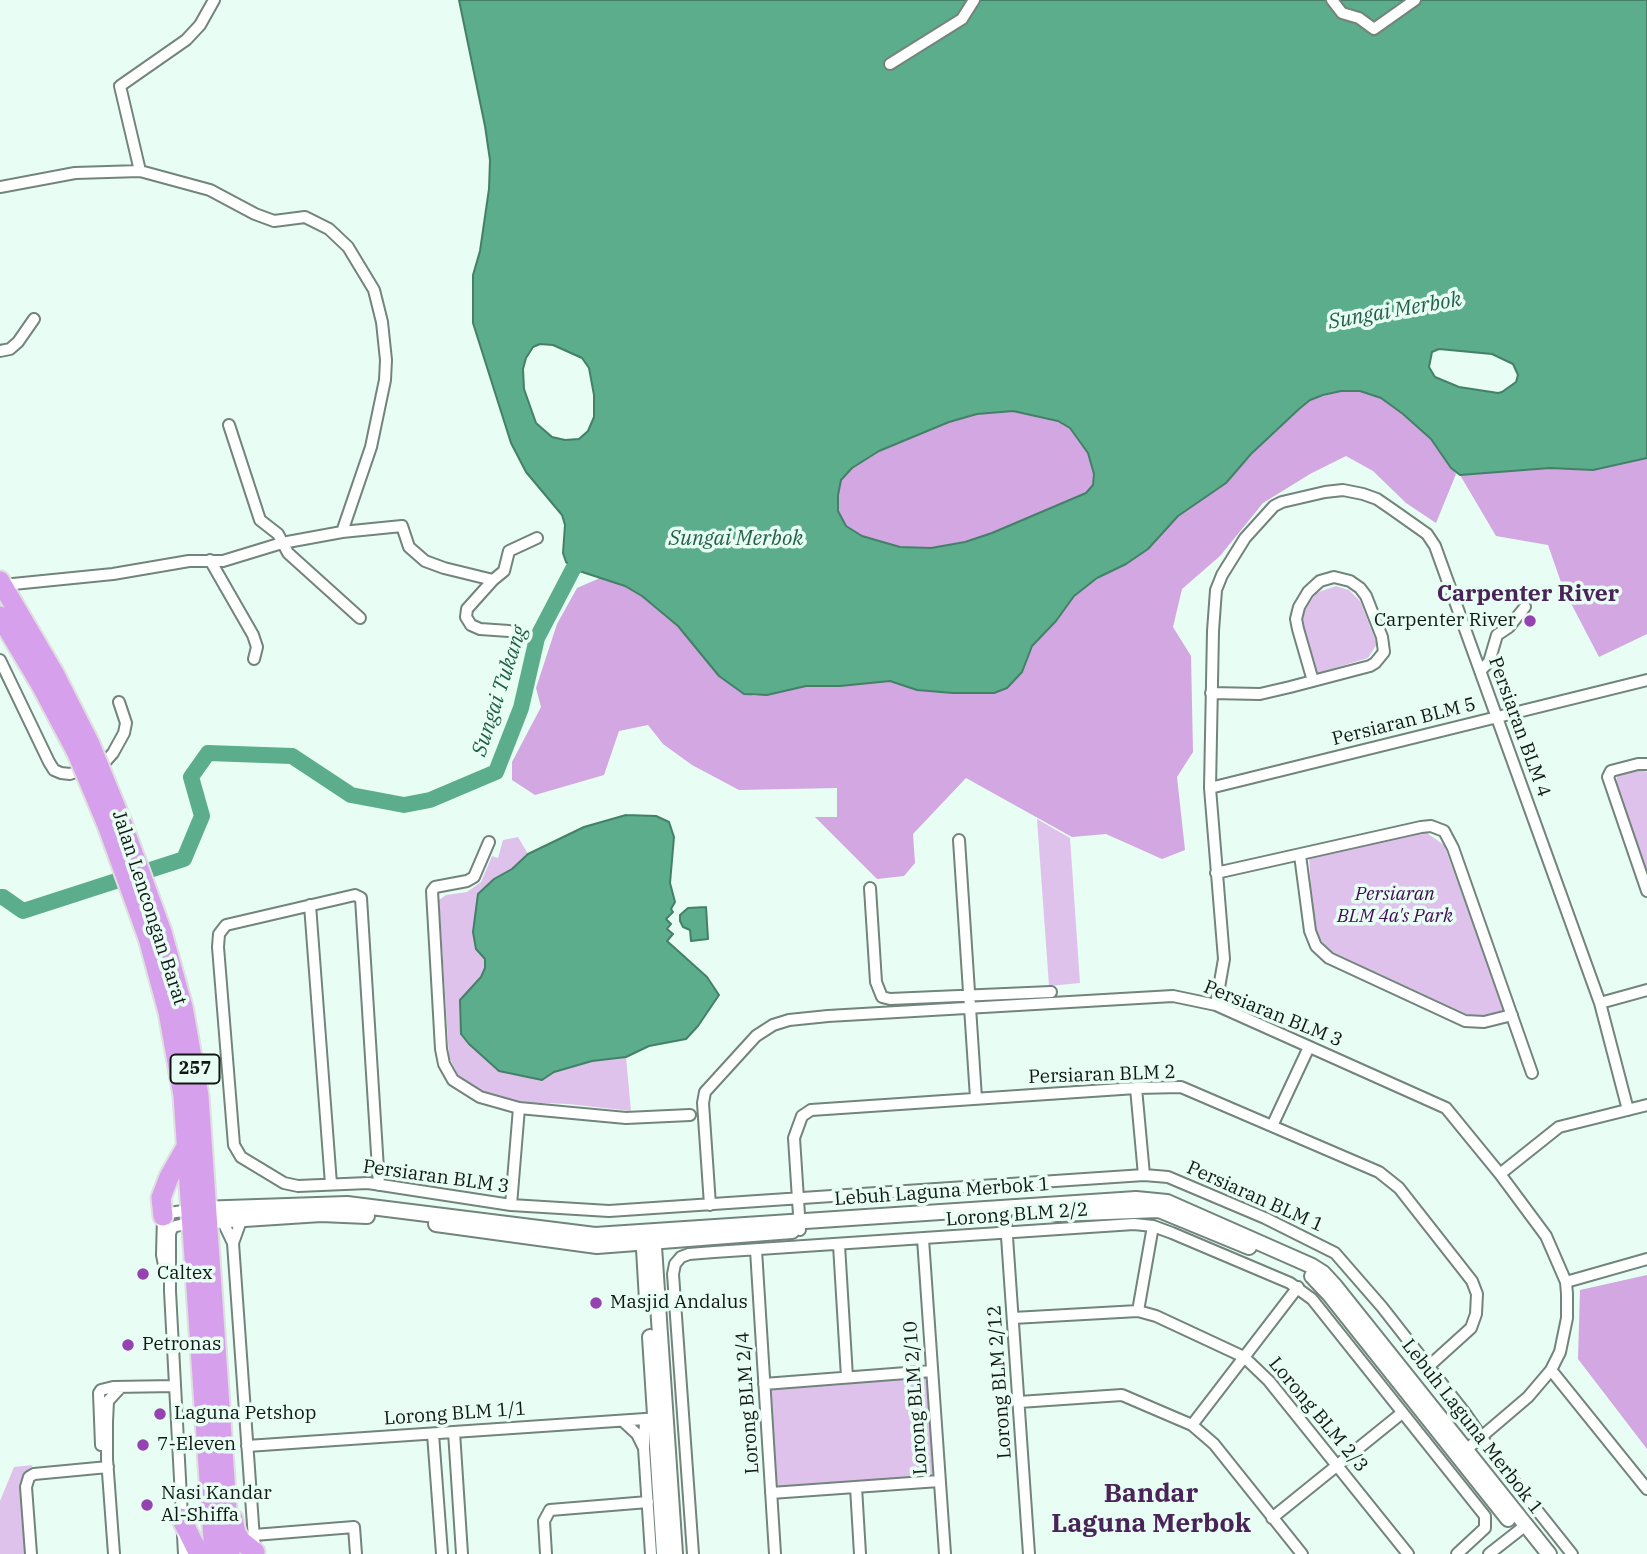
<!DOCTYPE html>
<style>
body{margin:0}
canvas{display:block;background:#e8fdf3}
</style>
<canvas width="1647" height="1554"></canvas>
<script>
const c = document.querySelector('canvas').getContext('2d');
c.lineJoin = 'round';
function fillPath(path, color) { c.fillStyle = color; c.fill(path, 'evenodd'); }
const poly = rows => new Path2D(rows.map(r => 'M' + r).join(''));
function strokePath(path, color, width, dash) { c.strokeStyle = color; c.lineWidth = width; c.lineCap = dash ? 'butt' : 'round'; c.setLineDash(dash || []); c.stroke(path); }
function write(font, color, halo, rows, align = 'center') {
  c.font = font + ' "IBM Plex Serif",serif'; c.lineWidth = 7; c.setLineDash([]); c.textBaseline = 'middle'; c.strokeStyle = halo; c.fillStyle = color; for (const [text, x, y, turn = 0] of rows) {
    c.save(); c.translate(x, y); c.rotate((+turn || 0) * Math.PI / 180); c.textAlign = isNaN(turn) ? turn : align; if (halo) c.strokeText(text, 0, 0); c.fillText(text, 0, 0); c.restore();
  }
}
fillPath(poly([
 [1336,586,1349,590,1360,601,1377,644,1368,658,1315,674,1303,633,1301,617,1316,593],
 [1641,770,1647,772,1647,879,1616,786,1617,774],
 [1037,819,1070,838,1080,983,1049,986],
 [1424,831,1444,845,1506,1012,1475,1018,1328,950,1317,934,1313,920,1309,857],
 [518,837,528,854,512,869,494,879,478,894,473,932,476,949,485,959,485,968,481,977,460,1000,486,1058,499,1071,542,1080,554,1072,592,1061,626,1057,631,1111,568,1104,515,1102,478,1091,458,1075,449,1057,439,900,446,895,467,892,481,882,492,856,498,858,503,840],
 [926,1375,933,1477,777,1489,770,1387],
 [33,1465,23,1475,22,1480,27,1554,0,1554,0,1501,14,1467]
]), '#dfc2eb');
fillPath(poly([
 [1341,391,1360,391,1381,398,1403,414,1431,439,1456,474,1436,523,1406,503,1373,471,1346,456,1310,474,1263,503,1220,556,1182,589,1173,627,1191,656,1193,752,1177,777,1185,850,1162,859,1106,834,1072,837,966,778,913,834,915,863,904,876,877,879,815,817,837,817,837,788,739,790,692,765,663,744,648,725,619,731,604,775,535,795,512,780,512,762,541,707,536,688,557,624,577,588,600,578,625,586,642,596,678,626,705,656,753,696,767,695,806,686,840,686,890,681,918,690,941,692,978,694,1007,688,1022,672,1032,646,1064,611,1068,602,1079,590,1148,549,1178,516,1226,483,1266,439,1310,400],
 [1013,411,1058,421,1070,428,1088,453,1094,474,1093,485,1086,493,992,533,965,542,931,548,900,547,862,536,846,526,838,511,838,495,841,480,852,468,879,451,949,422,977,414],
 [1647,458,1647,634,1599,657,1563,588,1548,545,1496,536,1460,475,1550,468,1593,470],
 [1647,1275,1647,1449,1578,1359,1580,1290]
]), '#d2a7e2');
const water = poly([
 [459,0,1647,0,1647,458,1593,470,1550,468,1460,475,1451,468,1431,439,1403,414,1381,398,1360,391,1341,391,1323,395,1310,400,1299,409,1251,454,1226,483,1178,516,1148,549,1126,564,1097,578,1074,596,1056,621,1032,646,1022,672,1007,688,994,693,953,693,917,690,890,681,840,686,806,686,767,695,744,694,719,676,678,626,642,596,625,586,573,569,566,562,563,553,565,525,562,515,526,472,511,443,473,323,473,275,480,251,489,189,490,160,485,126,459,0],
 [540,344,553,345,582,358,589,368,594,395,594,417,588,431,579,439,565,440,552,437,536,423,524,389,523,369,526,358,533,347,540,344],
 [1439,349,1492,354,1513,364,1518,375,1516,382,1502,392,1498,393,1459,387,1435,377,1429,367,1432,352,1439,349],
 [1013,411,1058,421,1070,428,1088,453,1094,474,1093,485,1086,493,992,533,965,542,931,548,900,547,862,536,846,526,838,511,838,495,841,480,852,468,879,451,949,422,977,414,1013,411],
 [626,815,656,816,669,822,674,837,670,883,675,902,671,909,673,912,666,919,671,924,667,929,673,934,667,941,707,977,719,995,698,1026,686,1039,649,1046,626,1057,592,1061,554,1072,542,1080,499,1071,469,1044,461,1034,460,1000,481,977,485,968,485,959,476,949,473,932,478,894,494,879,512,869,528,854,584,827,626,815],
 [706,907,708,939,691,941,690,930,683,927,680,921,680,915,688,908,706,907]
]);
fillPath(water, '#5bad8c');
strokePath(water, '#448068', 2);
strokePath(poly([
 [0,897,3,897,23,911,184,859,202,816,191,777,208,753,292,756,351,795,404,805,430,800,496,772,521,708,537,638,573,569,586,554]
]), '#5bad8c', 16);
const street = poly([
 [1332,0,1342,13,1359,18,1374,29,1415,0],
 [890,64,962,19,974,0],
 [140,171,120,86,186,40,200,25,214,0],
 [0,187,75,173,140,171,210,190,255,214,274,221,305,217,329,229,348,247,374,290,382,322,386,360,385,380,371,447,342,532],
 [0,351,10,349,18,342,34,319],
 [229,425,260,520,278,534,288,553,360,618],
 [210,560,253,635,257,647,254,659],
 [3,585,113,574,189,561,223,561,282,543,342,532,402,526,409,547,425,561,444,568,493,580],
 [509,631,480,629,471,625,466,617,467,609,493,580,504,571,509,551,537,538],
 [0,660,49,762,54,770,61,773,70,774,105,762,113,753,124,733,126,723,119,702],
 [1480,671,1489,662,1497,635,1509,627,1525,607],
 [1211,693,1260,694,1290,687,1370,666,1375,663,1384,652,1382,637,1366,596,1360,588,1350,581,1334,577,1320,581,1308,592,1299,607,1296,619,1298,629,1313,681],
 [1647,764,1638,764,1611,771,1608,777,1647,891],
 [1210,788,1647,680],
 [959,840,976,1098],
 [489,842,474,877,467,881,435,887,432,891,441,1049,444,1064,453,1080,480,1097,519,1108,626,1118,690,1115],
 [1300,855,1310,931,1316,946,1329,958,1465,1021,1484,1022,1512,1015],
 [1216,873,1421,827,1431,826,1444,831,1453,848,1532,1073],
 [870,888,876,982,882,997,890,999,1051,992],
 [310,905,331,1184],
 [1600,1003,1647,990],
 [1216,1005,1224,959,1210,788,1213,631,1216,590,1222,575,1245,538,1274,506,1282,502,1325,492,1343,490,1363,494,1377,499,1393,510,1427,534,1435,546,1600,1003,1628,1110],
 [1136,1088,1144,1175],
 [1272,1126,1309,1047],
 [1500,1174,1559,1127,1647,1105],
 [379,1185,361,898,355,895,226,925,219,934,218,947,234,1145,241,1157,284,1183,298,1186,368,1183,511,1205,609,1211,1144,1175,1168,1177,1265,1218,1335,1253,1382,1307,1465,1413,1501,1465,1572,1554],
 [511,1205,519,1108],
 [710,1205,703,1103,705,1092,756,1036,773,1025,789,1020,828,1016,1173,996,1216,1005,1446,1108,1500,1174,1546,1236,1566,1282,1567,1294,1567,1318,1560,1352,1551,1370,1528,1397,1460,1455],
 [1005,1208,1029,1554],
 [222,1220,233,1243,255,1553],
 [800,1230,794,1138,802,1116,811,1110,1136,1088,1181,1087,1379,1172,1399,1188,1472,1281,1477,1294,1476,1314,1471,1328,1429,1366],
 [923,1239,945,1554],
 [233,1243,242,1218],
 [839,1245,847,1377],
 [756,1250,775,1554],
 [166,1275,162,1255,163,1216,169,1213,190,1210],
 [1566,1282,1647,1259],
 [1138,1311,1153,1226],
 [1013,1318,1138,1311,1156,1316,1244,1357,1269,1381,1408,1554],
 [1551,1370,1647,1489],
 [764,1384,932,1371],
 [1019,1402,1122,1395,1192,1425,1214,1444,1302,1554],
 [645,1419,644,1448,651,1554],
 [623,1421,637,1434,643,1446],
 [1192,1425,1298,1287],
 [454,1432,462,1554],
 [433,1434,442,1554],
 [101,1445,99,1393,101,1390,113,1387,175,1386],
 [247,1446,660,1418],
 [856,1487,860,1554],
 [771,1493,939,1481],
 [1272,1518,1402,1413],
 [254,1535,354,1527,356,1554],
 [31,1554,26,1487,29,1477,34,1474,108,1467],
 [114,1554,107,1459,107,1422,108,1401,120,1388],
 [184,1554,170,1291,170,1234,172,1228,176,1226,191,1223],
 [546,1554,544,1521,550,1510,648,1502],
 [693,1554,673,1274,675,1264,681,1257,689,1254,714,1252,1134,1224,1153,1226,1172,1233,1290,1283,1312,1299,1485,1516,1485,1528,1457,1554],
 [1489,1554,1526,1525]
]);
const secondary = poly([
 [198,1209,347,1204,595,1235,1136,1199,1167,1202,1312,1266,1323,1273,1335,1286,1549,1554],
 [1056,1214,1159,1210,1249,1247],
 [199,1222,321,1214,367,1216],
 [436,1224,597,1246,792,1231],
 [643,1232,647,1300],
 [653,1232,675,1554],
 [1312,1276,1329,1294,1508,1519],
 [650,1337,664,1554]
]);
const highway = poly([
 [0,581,54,673,90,744],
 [0,616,42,687,77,753],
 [162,932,183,1007,199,1096,230,1554],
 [148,938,168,1012,183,1095,214,1554],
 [163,1216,161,1198,169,1177,186,1147],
 [181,1518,199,1554],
 [233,1519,236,1533,241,1541,255,1552]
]);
strokePath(street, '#72847c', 14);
strokePath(secondary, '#72847c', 18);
strokePath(highway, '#dedfde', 23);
strokePath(street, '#fff', 10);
strokePath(secondary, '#fff', 14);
strokePath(highway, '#d7a0ec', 19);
const highwayBridge = poly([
 [90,744,121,820,162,932],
 [77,753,107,825,148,938]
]);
strokePath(highwayBridge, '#dedfde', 23, []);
strokePath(highwayBridge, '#d7a0ec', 19);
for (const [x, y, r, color] of [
 [1530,621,7,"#9643b2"],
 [143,1274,7,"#9643b2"],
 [596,1303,7,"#9643b2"],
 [128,1345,7,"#9643b2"],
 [160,1414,7,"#9643b2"],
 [143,1445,7,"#9643b2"],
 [147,1505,7,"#9643b2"]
]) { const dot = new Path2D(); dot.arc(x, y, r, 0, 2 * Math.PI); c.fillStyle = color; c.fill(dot); strokePath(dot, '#e8fdf3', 2.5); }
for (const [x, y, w] of [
 [195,1069,49]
]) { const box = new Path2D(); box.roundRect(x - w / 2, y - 14.5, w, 29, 5); c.fillStyle = '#e8fdf3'; c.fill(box); strokePath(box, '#101714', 2); }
write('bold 18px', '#101714', null, [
 ["257",195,1069]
]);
write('19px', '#101714', '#e8fdf3', [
 ["Carpenter River",1516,621,"right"],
 ["Caltex",157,1274],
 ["Masjid Andalus",610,1303],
 ["Petronas",142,1345],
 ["Laguna Petshop",174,1414],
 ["7-Eleven",157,1445],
 ["Nasi Kandar",161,1494],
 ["Al-Shiffa",161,1516]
], 'left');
write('19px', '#101714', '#e8fdf3', [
 ["Persiaran BLM 5",1404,722,-14],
 ["Persiaran BLM 4",1519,727,70],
 ["Jalan Lencongan Barat",149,908,72],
 ["Persiaran BLM 3",1273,1014,22],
 ["Persiaran BLM 2",1102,1075,-2],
 ["Persiaran BLM 3",436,1177,8],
 ["Lebuh Laguna Merbok 1",942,1192,-4],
 ["Persiaran BLM 1",1255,1197,24],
 ["Lorong BLM 2/2",1017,1215,-4],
 ["Lorong BLM 2/12",1000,1382,-94],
 ["Lorong BLM 2/10",916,1398,-94],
 ["Lorong BLM 2/4",748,1403,-94],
 ["Lorong BLM 1/1",455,1414,-4],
 ["Lorong BLM 2/3",1318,1415,50],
 ["Lebuh Laguna Merbok 1",1472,1427,52]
]);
write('italic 19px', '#410a52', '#e8fdf3', [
 ["Persiaran",1395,895],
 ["BLM 4a's Park",1395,917]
]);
write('italic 21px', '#226049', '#e8fdf3', [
 ["Sungai Merbok",1395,311,-10],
 ["Sungai Merbok",736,539],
 ["Sungai Tukang",500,691,-72]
]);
write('bold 23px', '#4a2358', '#e8fdf3', [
 ["Carpenter River",1528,594]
]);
write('bold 26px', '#4a2358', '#e8fdf3', [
 ["Bandar",1151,1494],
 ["Laguna Merbok",1151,1524]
]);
</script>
